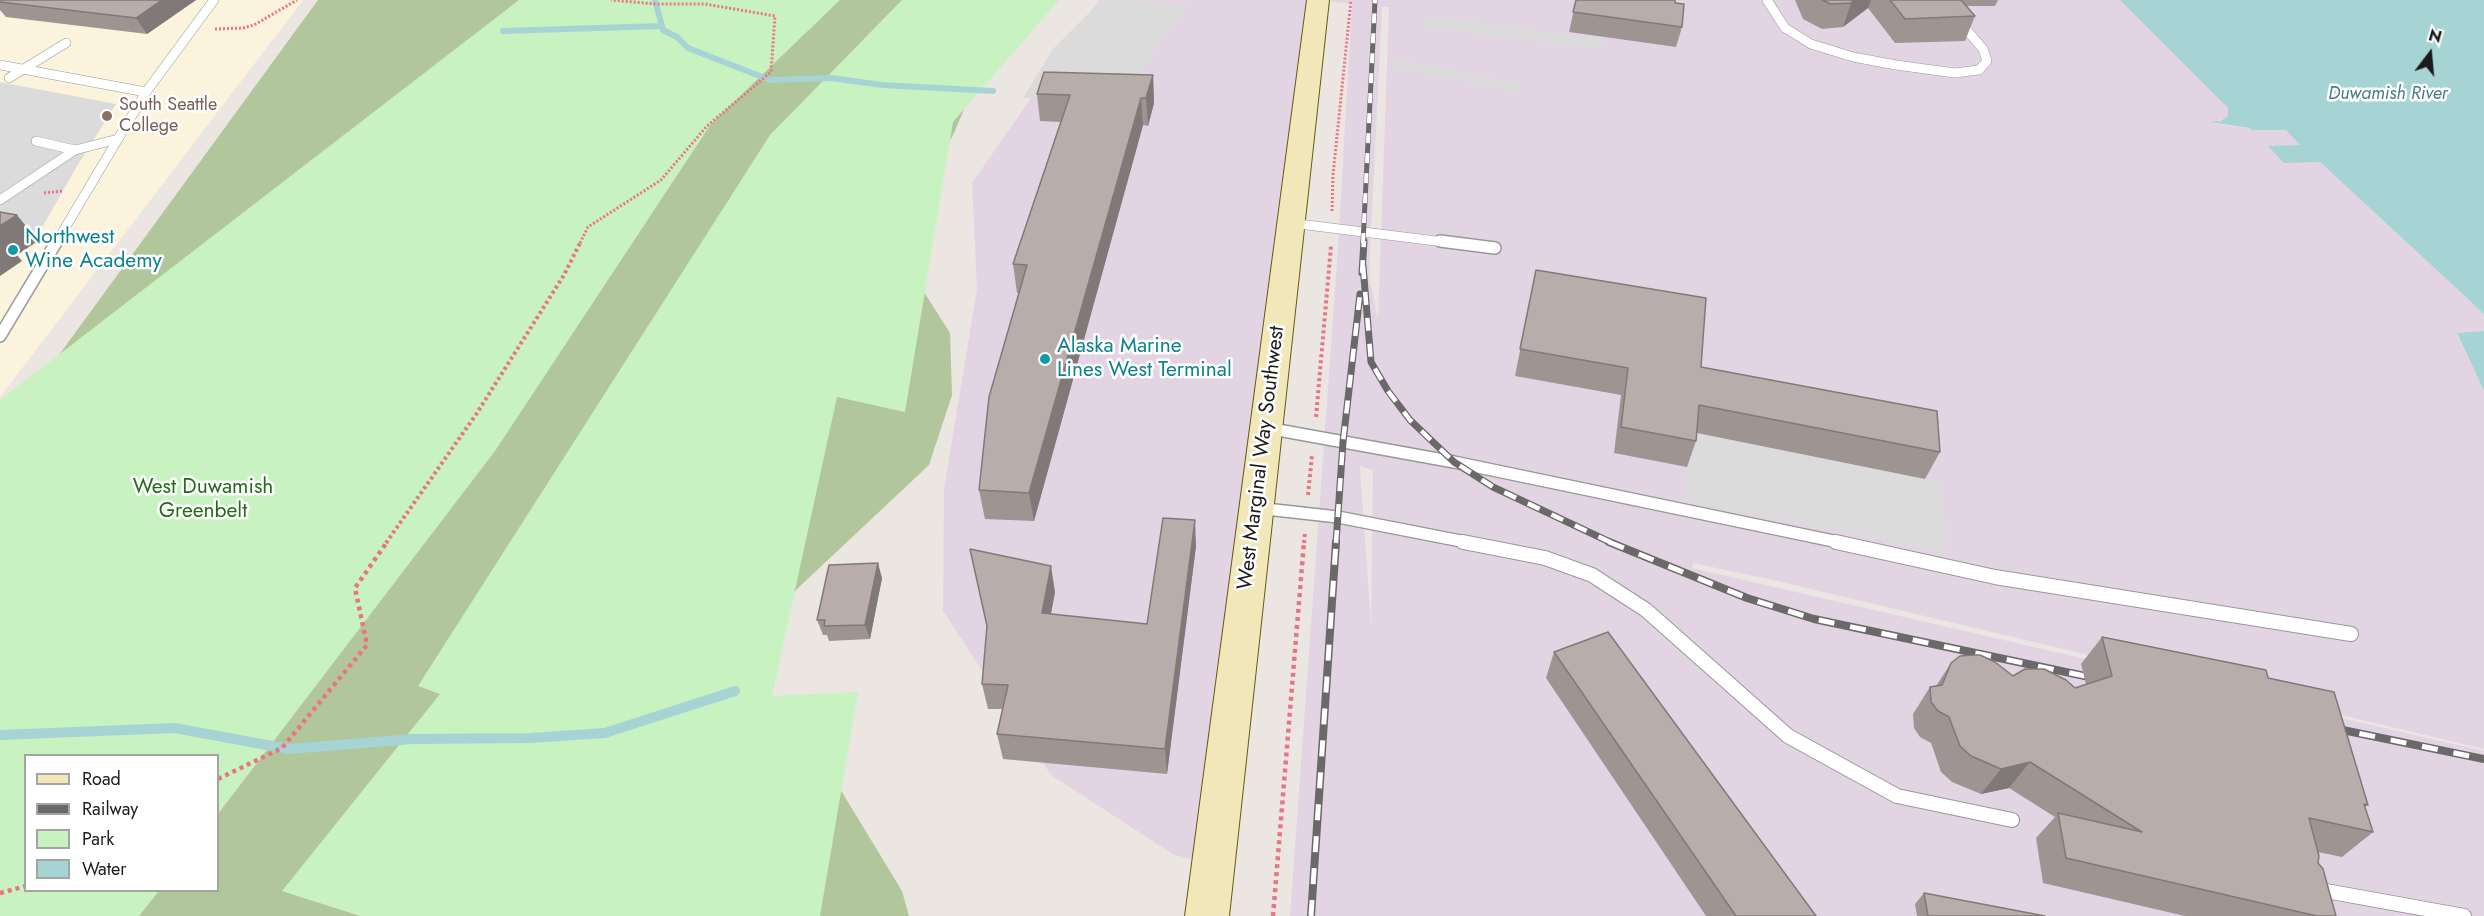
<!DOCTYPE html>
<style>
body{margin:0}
#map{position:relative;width:2484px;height:916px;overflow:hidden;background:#ebe6e1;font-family:Jost,sans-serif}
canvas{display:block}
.legend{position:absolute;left:24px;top:754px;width:195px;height:138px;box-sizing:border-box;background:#fff;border:2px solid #a4a4a4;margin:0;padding:8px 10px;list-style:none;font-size:18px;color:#1b1b1b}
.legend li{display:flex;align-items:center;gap:12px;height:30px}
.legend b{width:30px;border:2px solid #a4a4a4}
.north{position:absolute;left:2400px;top:24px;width:60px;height:60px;-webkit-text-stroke:4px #fff;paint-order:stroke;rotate:16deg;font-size:16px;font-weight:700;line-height:24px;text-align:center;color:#1b1b1b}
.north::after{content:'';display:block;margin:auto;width:21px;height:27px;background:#1b1b1b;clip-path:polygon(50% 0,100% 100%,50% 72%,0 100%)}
</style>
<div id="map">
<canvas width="2484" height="916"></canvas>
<ul class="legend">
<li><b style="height:8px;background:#f1e7b9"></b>Road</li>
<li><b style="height:8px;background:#696969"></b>Railway</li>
<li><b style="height:16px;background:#c9f2c1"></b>Park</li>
<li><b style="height:16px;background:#a6d4d4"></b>Water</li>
</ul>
<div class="north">N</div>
</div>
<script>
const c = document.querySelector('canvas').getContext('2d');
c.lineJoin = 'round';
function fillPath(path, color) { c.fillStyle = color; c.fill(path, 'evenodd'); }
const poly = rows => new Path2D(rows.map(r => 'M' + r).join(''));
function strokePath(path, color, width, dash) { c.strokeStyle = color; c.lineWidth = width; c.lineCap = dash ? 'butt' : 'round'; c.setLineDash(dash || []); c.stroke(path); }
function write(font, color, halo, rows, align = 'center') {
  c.font = font + ' Jost,sans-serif'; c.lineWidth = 5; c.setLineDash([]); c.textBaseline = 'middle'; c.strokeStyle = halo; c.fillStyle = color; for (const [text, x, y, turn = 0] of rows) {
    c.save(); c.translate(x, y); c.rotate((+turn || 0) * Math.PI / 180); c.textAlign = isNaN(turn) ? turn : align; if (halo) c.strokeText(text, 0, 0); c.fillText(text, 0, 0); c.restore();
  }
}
fillPath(poly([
 [1099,0,1307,0,1235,868,1174,855,1051,775,943,611,944,489,977,289,972,183],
 [1321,0,2120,0,2228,108,2228,116,2213,123,2250,128,2253,130,2286,130,2301,145,2268,147,2320,162,2484,314,2484,331,2457,334,2484,391,2484,749,1773,580,1693,563,1692,568,2484,751,2484,916,1290,916,1338,248,1352,4],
 [1382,7,1389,7,1378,319,1369,275],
 [1360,466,1373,470,1371,625,1360,467]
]), '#e3d4e4');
fillPath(poly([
 [0,0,303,0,0,397]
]), '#fbf3db');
fillPath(poly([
 [318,0,1045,0,974,86,954,133,909,217,910,270,950,333,952,395,929,465,798,588,714,673,831,774,902,891,909,916,0,916,32,392],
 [26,756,218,756,218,890,26,890]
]), '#b1c69a');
fillPath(poly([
 [519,0,840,0,711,124,495,451,218,814,218,756,26,756,26,890,159,891,139,916,0,916,0,400],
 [902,0,1059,0,953,122,905,412,837,397,772,696,858,692,820,916,360,916,282,891,440,694,418,686,770,135]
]), '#c9f2c1');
fillPath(poly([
 [1102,0,1190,4,1123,98,1023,98,1053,49],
 [1432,16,1606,40,1604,50,1419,27],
 [1396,59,1522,84,1519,93,1390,67],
 [0,82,116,104,77,166,36,238,0,231],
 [1689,432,1942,482,1948,553,1683,501]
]), '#dbdbdb');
fillPath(poly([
 [2120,0,2484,0,2484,314,2320,162,2284,163,2268,146,2300,145,2286,130,2252,130,2250,128,2210,122,2220,121,2228,116,2228,108],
 [2484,331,2484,391,2457,333]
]), '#a6d4d4');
strokePath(poly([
 [655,0,663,30,677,37,688,48,770,80,831,78,882,85,993,91],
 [503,31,661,26]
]), '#a6d4d4', 6);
strokePath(poly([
 [0,735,175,728,288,749,413,739,530,738,605,733,735,691]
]), '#a6d4d4', 10);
const serviceFar2 = poly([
 [1767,0,1785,28,1811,44,1853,57,1896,65,1955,73,1979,70,1987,61,1983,49,1941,0],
 [0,65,146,92],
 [9,78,66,43],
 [36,141,75,150],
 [0,200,75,150,118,139],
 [1291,223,1452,243],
 [56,243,146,92,214,0]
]);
const serviceFar1 = poly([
 [1440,241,1495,248],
 [0,336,57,241],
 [1267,428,1454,462,1843,543],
 [1257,508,1338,517,1471,543]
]);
const service = poly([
 [1463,542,1545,558,1592,575,1646,610,1788,736,1897,796,2012,820],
 [1836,542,1995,577,2351,634],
 [2315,889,2464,916]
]);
const secondary = poly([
 [1307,0,1329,0,1229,916,1185,916,1307,0]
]);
strokePath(serviceFar2, '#989898', 10);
strokePath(serviceFar1, '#989898', 14);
strokePath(service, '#989898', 16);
strokePath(secondary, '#635910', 2);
strokePath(poly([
 [215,29,243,28,254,25,297,0],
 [44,193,62,191],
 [1332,211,1333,175,1351,0],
 [580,243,588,227,661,180,707,126,771,72,775,16,705,4,655,4,611,0]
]), '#e97483', 3, [2, 2]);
strokePath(poly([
 [1316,417,1331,246],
 [1308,495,1312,455],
 [386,543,477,413,564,275,581,241],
 [1304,543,1305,533]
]), '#e97483', 4, [3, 3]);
strokePath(poly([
 [218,779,282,748,367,645,355,588,387,542],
 [0,893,26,886],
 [1273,916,1304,542]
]), '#e97483', 4.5, [4, 4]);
strokePath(serviceFar2, '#fff', 9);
strokePath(serviceFar1, '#fff', 11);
strokePath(service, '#fff', 14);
fillPath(secondary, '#f1e7b9');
const railFar2 = poly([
 [1363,243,1375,0]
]);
const railFar1 = poly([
 [1363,266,1371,362,1388,391,1410,420,1454,462,1493,487,1612,543],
 [1362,273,1364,241],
 [1336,543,1343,442,1360,294]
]);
const rail = poly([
 [1609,542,1747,598,1814,619,2099,679],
 [2328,727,2484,759],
 [1311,916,1336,542]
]);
strokePath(railFar2, '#696969', 5);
strokePath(railFar1, '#696969', 7);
strokePath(rail, '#696969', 8);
strokePath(railFar2, '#fff', 4, [10]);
strokePath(railFar1, '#fff', 4.5, [13]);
strokePath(rail, '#fff', 5, [16]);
fillPath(poly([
 [0,0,196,0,147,34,6,17,0,10],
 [1576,0,1675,3,1682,27,1676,47,1569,32],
 [1795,0,1998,0,1995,6,1966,6,1975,16,1965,41,1895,43,1868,8,1843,27,1822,29,1803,19],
 [1153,75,1154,103,1148,126,1143,125,1034,521,985,519,979,490,1019,293,1017,293,1013,264,1061,122,1040,121,1037,94],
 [1536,270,1701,367,1940,452,1925,479,1697,433,1696,441,1687,467,1614,453,1621,395,1515,376],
 [1196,546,1167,774,1003,759,997,734,1003,709,988,709,982,684,1055,592,1051,614,1147,624],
 [882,578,870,639,829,641,827,635,823,635,817,620],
 [2102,637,2268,678,2368,805,2365,807,2373,832,2342,857,2318,852,2318,863,2336,916,2185,916,2043,883,2036,838,2055,817,2009,788,1981,794,1952,782,1941,772,1931,743,1920,737,1914,728,1913,714,1930,687,1936,686,1951,663,2075,688,2086,684,2081,664],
 [1554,652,1816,916,1706,916,1546,678],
 [1924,893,2045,916,1917,916,1915,904]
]), '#9e9593');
fillPath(poly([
 [162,0,196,0,147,34,136,18],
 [1855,0,1871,0,1868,8,1843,27,1851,3],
 [1153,75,1154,103,1148,126,1146,98],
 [1141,98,1143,125,1034,521,1029,493],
 [17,215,38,241,17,255,22,261,0,276,0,226],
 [1195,520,1196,546,1167,774,1165,749],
 [878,563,882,578,870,639,865,625],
 [1051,566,1055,592,1046,639,1042,613],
 [2030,762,2009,788,1981,794,2001,769]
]), '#817978');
const building = poly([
 [0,0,162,0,136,18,0,2,0,0],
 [1576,0,1675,0,1675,3,1684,4,1682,27,1573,12,1576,0],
 [1822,0,1855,0,1851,3,1831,4,1822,0],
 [1890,0,1961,0,1975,16,1905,19,1890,0],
 [1044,72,1153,75,1146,98,1141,98,1029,493,979,490,989,397,1027,265,1013,264,1070,95,1037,94,1044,72],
 [0,212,17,215,0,226,0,212],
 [1536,270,1706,298,1701,367,1937,411,1940,452,1699,405,1696,441,1621,427,1628,368,1520,349,1536,270],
 [1163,518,1195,520,1165,749,997,734,1008,685,982,684,987,626,970,549,1051,566,1042,613,1147,624,1163,518],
 [878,563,865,625,824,626,825,620,817,620,829,565,878,563],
 [1608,632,1816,916,1736,916,1554,652,1608,632],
 [2102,637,2266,670,2268,678,2334,692,2368,805,2364,804,2373,832,2309,818,2319,856,2318,863,2323,869,2336,916,2317,916,2066,858,2058,813,2142,832,2030,762,2001,769,1971,756,1960,746,1949,717,1938,711,1931,702,1930,687,1942,685,1951,663,1960,656,1973,655,1980,655,1995,662,2013,676,2025,669,2044,669,2066,680,2075,688,2112,676,2102,637],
 [1924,893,2045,916,1928,916,1924,893]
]);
fillPath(building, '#b8adab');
strokePath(building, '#817978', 1.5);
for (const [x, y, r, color] of [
 [107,116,6,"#8d6e63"],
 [13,250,6,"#0f9aa8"],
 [1045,359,6,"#0f9aa8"]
]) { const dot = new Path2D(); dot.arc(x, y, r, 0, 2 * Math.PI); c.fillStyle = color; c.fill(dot); strokePath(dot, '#fff', 2); }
write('italic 18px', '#497889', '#fff', [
 ["Duwamish River",2388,95]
]);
write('18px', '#785e54', '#fff', [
 ["South Seattle",119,106],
 ["College",119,127]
], 'left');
write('21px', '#0d838f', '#fff', [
 ["Northwest",25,238],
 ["Wine Academy",25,262],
 ["Alaska Marine",1057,347],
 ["Lines West Terminal",1057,371]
], 'left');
write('21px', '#1b1b1b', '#fff', [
 ["West Marginal Way Southwest",1262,458,-83]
]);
write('21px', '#236b17', '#fff', [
 ["West Duwamish",203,488],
 ["Greenbelt",203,512]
]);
</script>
